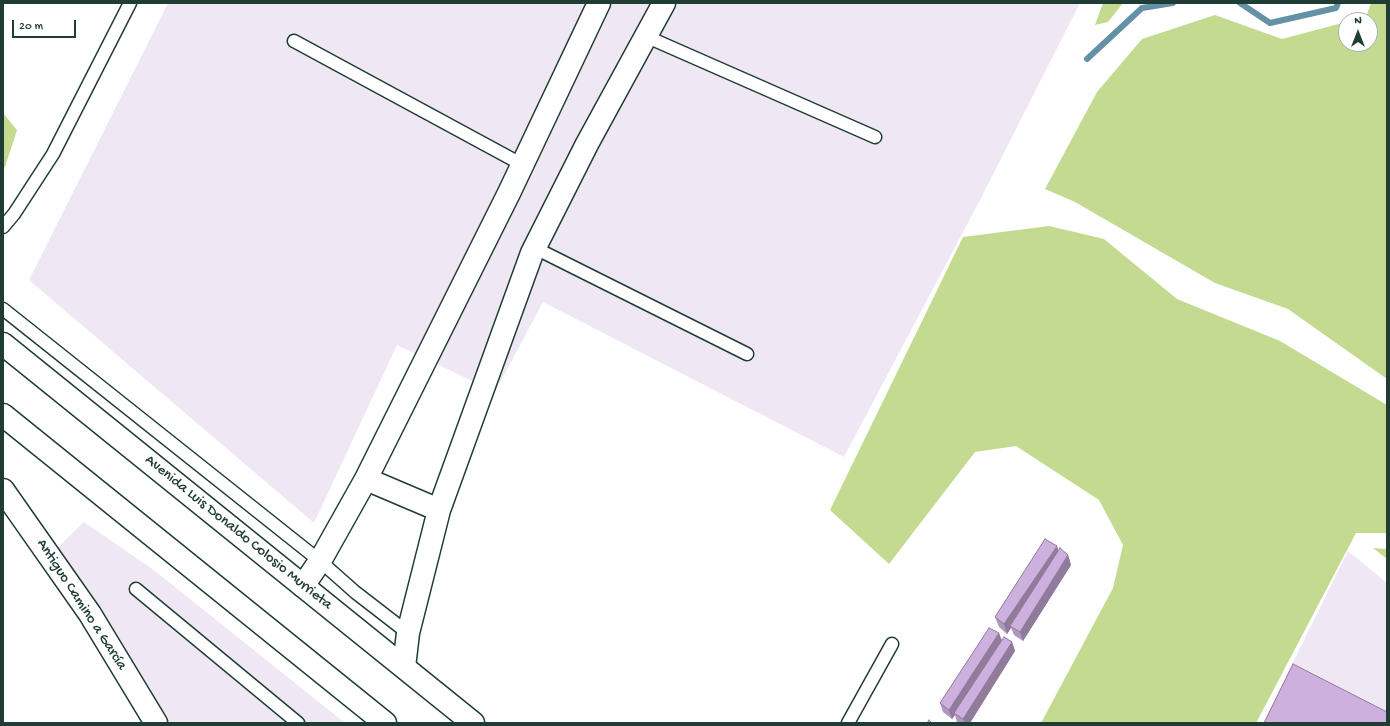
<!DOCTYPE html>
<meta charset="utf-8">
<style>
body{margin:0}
#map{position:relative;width:1390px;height:726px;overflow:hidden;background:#fff;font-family:"Gochi Hand",sans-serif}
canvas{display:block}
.frame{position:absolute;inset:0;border:4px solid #1f3d34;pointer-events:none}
.north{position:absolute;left:1338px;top:12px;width:40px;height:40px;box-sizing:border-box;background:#fff;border:1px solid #a5b1ae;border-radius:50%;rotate:0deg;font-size:11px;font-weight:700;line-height:16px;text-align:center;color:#1f3d34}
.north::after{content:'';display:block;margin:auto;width:14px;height:18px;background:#1f3d34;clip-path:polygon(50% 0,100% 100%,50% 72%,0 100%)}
.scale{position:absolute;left:12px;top:20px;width:64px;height:18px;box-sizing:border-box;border:2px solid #1f3d34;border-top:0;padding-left:5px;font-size:12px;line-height:14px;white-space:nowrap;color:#1f3d34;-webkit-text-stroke:3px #fff;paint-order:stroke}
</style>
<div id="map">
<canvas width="1390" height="726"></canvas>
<div class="frame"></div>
<div class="north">N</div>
<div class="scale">20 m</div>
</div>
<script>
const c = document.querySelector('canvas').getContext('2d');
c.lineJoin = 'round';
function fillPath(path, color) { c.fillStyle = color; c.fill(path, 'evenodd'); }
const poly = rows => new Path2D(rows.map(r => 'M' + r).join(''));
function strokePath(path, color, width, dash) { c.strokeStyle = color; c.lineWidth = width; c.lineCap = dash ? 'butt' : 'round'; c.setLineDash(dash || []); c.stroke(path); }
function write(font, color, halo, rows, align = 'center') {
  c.font = font + ' "Gochi Hand",sans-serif'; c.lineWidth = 3; c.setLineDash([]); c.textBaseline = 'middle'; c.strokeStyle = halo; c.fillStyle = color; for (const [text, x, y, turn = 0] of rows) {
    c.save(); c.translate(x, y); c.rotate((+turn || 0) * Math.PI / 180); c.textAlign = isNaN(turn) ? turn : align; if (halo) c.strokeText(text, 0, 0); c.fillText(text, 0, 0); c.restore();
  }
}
fillPath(poly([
 [168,3,1080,3,980,200,844,457,543,302,495,392,397,345,314,523,29,280],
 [84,522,155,571,345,723,164,723,56,549],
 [1348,551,1387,583,1387,723,1263,723]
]), '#f0e7f5');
fillPath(poly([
 [1103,3,1123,3,1108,22,1095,25],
 [1371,3,1387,3,1387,379,1288,309,1215,283,1075,202,1045,189,1097,92,1142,39,1215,15,1282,39,1346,22,1346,44,1370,44,1370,20,1355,20,1366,17],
 [3,113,17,130,5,167,3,168],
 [1049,226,1104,239,1177,299,1280,341,1387,405,1387,533,1356,533,1256,723,1041,723,1113,588,1123,545,1099,500,1016,446,975,452,889,564,830,510,963,237],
 [1373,548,1387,549,1387,559]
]), '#c3da90');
strokePath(poly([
 [1240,3,1270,23,1336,8,1338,3],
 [1087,59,1142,8,1173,3]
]), '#6491a5', 6);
const lane = poly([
 [645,36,875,137],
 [294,41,523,165],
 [3,227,14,214,53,154,130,3],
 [535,248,747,354],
 [3,309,320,561,355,592,408,633],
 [136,589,298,723],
 [848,723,892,644]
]);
const street = poly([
 [366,479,439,510],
 [3,490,90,614,156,723],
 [303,586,320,561,366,479,509,193,599,3],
 [404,667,408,633,439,510,532,253,587,144,664,3]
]);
const secondary = poly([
 [3,344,473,723],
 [3,415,385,723]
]);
strokePath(lane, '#1f3d34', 15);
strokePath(street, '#1f3d34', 25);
strokePath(secondary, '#1f3d34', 25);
strokePath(lane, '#fff', 12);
strokePath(street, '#fff', 22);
strokePath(secondary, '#fff', 22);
fillPath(poly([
 [1059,551,1068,555,1071,565,1023,641,1014,635,1011,628,1007,634,999,627,995,617],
 [999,633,1002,640,1012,642,1015,651,970,723,959,723,957,722,955,715,952,719,943,712,940,703]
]), '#b097bf');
fillPath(poly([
 [1057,546,1060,555,1010,626,1011,628,1007,634,1004,624],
 [1068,555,1071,565,1023,641,1020,632],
 [999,633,1002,643,954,713,955,715,952,719,949,710],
 [1012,642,1015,651,970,723,965,723,963,719]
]), '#907b9b');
const building = poly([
 [1045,539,1057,546,1004,624,995,617,1045,539],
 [1060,548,1068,555,1020,632,1010,626,1060,548],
 [989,628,999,633,949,710,940,703,989,628],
 [1004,637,1012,642,963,719,954,713,1004,637],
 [1293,664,1387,712,1387,723,1264,723,1293,664],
 [929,720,932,723,927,723,929,720]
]);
fillPath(building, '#cdb0de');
strokePath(building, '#907b9b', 1);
write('15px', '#1f3d34', '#fff', [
 ["Avenida Luis Donaldo Colosio Murrieta",238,533,39],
 ["Antiguo Camino a García",81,605,57]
]);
</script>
